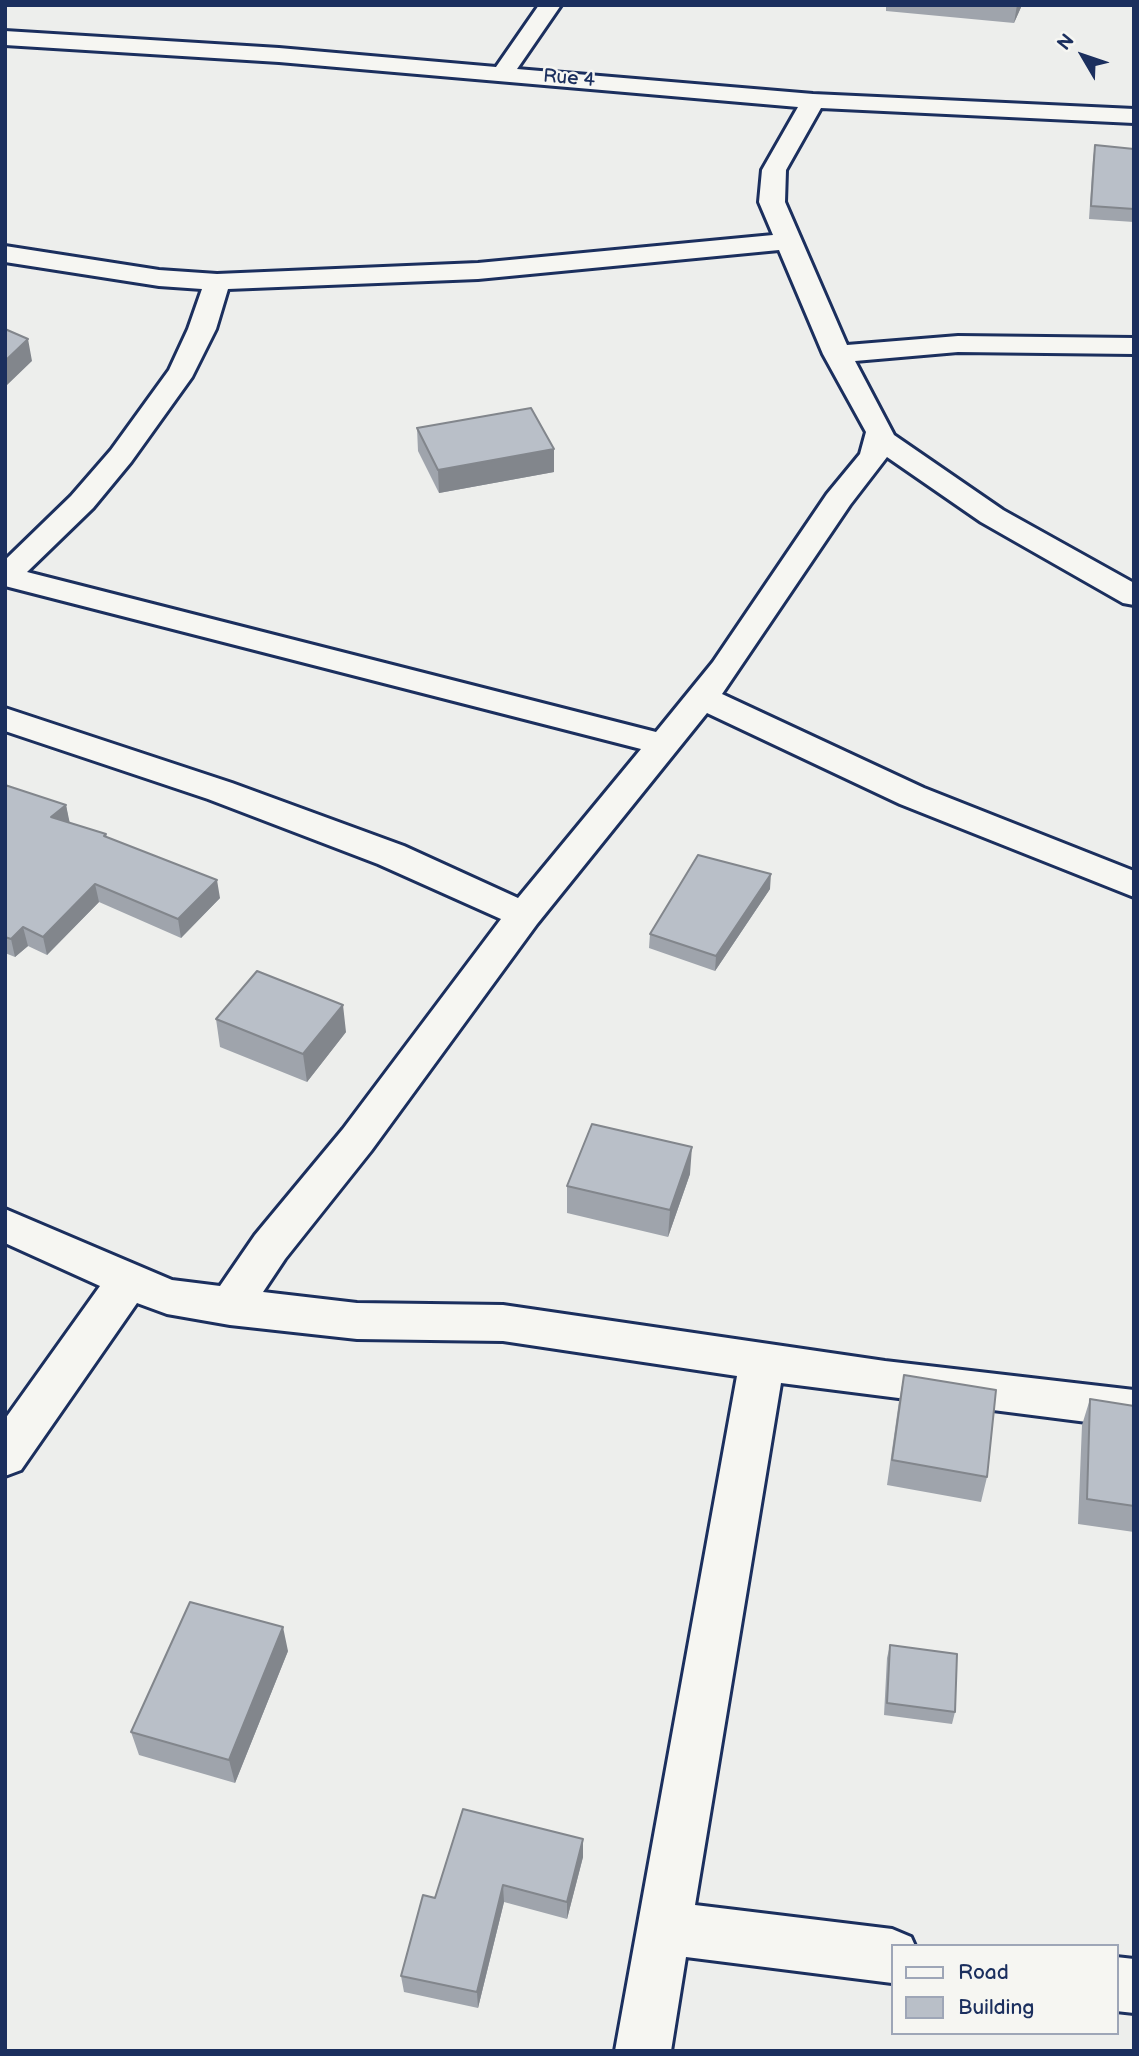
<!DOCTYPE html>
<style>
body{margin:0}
#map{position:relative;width:1139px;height:2056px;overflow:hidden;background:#edeeec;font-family:"Balsamiq Sans",sans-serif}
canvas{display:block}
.frame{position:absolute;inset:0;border:7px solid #1b2f5e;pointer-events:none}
.legend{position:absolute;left:891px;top:1944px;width:228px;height:91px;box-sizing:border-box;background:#f6f6f2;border:2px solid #9ea6b7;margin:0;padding:9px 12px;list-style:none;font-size:21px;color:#1b2f5e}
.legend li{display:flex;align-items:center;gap:14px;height:35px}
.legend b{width:35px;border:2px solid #9ea6b7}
.north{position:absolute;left:1048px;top:21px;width:70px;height:70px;-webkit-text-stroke:5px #f6f6f2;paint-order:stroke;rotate:309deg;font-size:19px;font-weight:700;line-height:28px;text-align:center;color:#1b2f5e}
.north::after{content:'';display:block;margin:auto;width:24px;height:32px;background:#1b2f5e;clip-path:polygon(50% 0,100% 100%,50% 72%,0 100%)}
</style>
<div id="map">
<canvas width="1139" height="2056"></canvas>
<div class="frame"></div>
<ul class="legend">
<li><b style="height:9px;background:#f6f6f2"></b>Road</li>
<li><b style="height:19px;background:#b9bfc8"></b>Building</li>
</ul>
<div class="north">N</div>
</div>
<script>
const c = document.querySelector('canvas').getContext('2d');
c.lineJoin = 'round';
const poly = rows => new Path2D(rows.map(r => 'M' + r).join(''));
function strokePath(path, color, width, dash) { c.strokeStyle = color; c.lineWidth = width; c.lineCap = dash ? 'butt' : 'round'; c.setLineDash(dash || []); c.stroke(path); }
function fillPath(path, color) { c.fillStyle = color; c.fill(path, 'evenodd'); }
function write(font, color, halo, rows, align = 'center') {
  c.font = font + ' "Balsamiq Sans",sans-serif'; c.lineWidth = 5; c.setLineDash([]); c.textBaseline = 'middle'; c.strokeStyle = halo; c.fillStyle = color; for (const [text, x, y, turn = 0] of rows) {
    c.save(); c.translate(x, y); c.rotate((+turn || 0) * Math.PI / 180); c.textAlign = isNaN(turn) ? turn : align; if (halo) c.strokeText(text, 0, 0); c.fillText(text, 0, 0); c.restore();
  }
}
const minor = poly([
 [539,5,561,5,517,69,813,94,1134,109,1134,123,821,108,786,170,785,202,847,345,958,336,1134,338,1134,354,958,352,855,361,894,435,1003,510,1134,583,1134,605,1123,603,981,522,887,457,850,505,722,694,924,788,1134,871,1134,897,900,804,707,713,537,924,371,1151,285,1259,263,1292,357,1303,503,1305,885,1361,1134,1390,1134,1428,781,1383,695,1905,892,1929,911,1937,915,1946,892,1946,892,1983,686,1957,671,2051,615,2051,737,1376,503,1341,357,1339,230,1325,167,1314,137,1303,21,1470,5,1476,5,1419,100,1286,5,1243,5,1209,172,1280,220,1286,255,1235,343,1129,501,919,378,864,208,799,5,731,5,708,232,783,404,846,518,898,641,749,5,586,5,560,71,496,111,450,169,370,188,329,202,289,159,286,5,262,5,246,159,270,217,274,478,263,773,235,759,202,762,170,798,107,279,62,5,45,5,31,279,48,496,67,539,5],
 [779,250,823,354,866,432,860,454,827,494,713,662,656,732,27,572,93,508,131,462,192,377,216,329,228,289,478,279,779,250],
 [1116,1957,1134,1959,1134,2013,1116,2011,1116,1957]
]);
strokePath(minor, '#1b2f5e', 6);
fillPath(minor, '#f6f6f2');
fillPath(poly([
 [886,5,1022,5,1014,23,886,11],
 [1095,145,1134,149,1134,222,1089,219,1093,158],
 [417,428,554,449,554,472,439,493,418,451],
 [5,785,66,805,69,823,106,834,107,837,220,898,181,938,99,902,47,955,28,946,15,957,5,953],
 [770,889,715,971,649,948,650,934],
 [216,1019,346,1032,307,1082,220,1047],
 [690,1174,668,1237,567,1213,567,1186],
 [904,1375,987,1477,981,1502,887,1485,899,1401],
 [1090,1399,1134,1406,1134,1532,1078,1524,1082,1425],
 [890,1645,955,1712,952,1724,884,1715,887,1658],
 [288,1651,235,1783,139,1755,131,1732],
 [583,1839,583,1857,567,1919,504,1902,478,2008,404,1992,401,1976,435,1898]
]), '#9fa4ac');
fillPath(poly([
 [1017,5,1022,5,1014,23],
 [28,339,32,361,5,387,5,361],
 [554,449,554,472,439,493,438,470],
 [66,805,70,824,51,817],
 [771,874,770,889,715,971,716,956],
 [217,880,220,898,181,938,178,919],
 [95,884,99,902,47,955,43,937],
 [23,927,28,946,15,957,11,939],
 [343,1005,346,1032,307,1082,303,1054],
 [692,1147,690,1174,668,1237,670,1210],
 [283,1627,288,1651,235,1783,229,1760],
 [583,1839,583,1857,567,1919,567,1902],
 [503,1885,504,1902,478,2008,477,1992]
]), '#82868c');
const building = poly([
 [1095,145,1134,149,1134,209,1091,206,1095,145],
 [5,329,28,339,5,361,5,329],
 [531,408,554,449,438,470,417,428,531,408],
 [5,785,66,805,51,817,106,834,104,836,217,880,178,919,95,884,43,937,23,927,11,939,5,937,5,785],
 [698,855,771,874,716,956,650,934,698,855],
 [257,971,343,1005,303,1054,216,1019,257,971],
 [592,1124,692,1147,670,1210,567,1186,592,1124],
 [904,1375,996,1390,987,1477,892,1460,904,1375],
 [1090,1399,1134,1406,1134,1506,1087,1499,1090,1399],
 [190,1602,283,1627,229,1760,131,1732,190,1602],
 [890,1645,957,1654,955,1712,887,1703,890,1645],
 [463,1809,583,1839,567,1902,503,1885,477,1992,401,1976,423,1895,435,1898,463,1809]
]);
fillPath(building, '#b9bfc8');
strokePath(building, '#82868c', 2);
write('19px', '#1b2f5e', '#f6f6f2', [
 ["Rue 4",569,79,5]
]);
</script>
